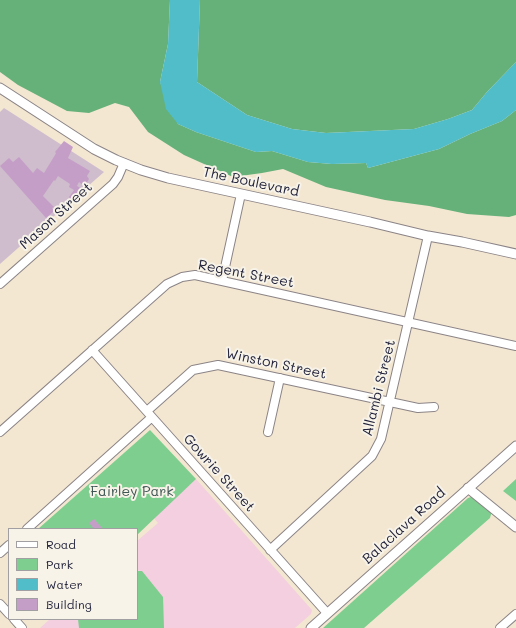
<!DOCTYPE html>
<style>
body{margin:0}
#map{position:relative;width:516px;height:628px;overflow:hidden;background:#f4e7d2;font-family:Mali,sans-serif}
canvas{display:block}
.legend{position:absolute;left:8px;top:528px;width:130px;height:92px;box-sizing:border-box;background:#f7f3e8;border:1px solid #a29fa3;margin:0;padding:5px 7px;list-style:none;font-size:12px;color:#22223b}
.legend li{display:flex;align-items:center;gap:8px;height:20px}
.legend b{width:20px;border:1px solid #a29fa3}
</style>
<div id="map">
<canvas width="516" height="628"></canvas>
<ul class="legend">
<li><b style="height:5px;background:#fff"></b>Road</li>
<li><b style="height:11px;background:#7ece8f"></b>Park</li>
<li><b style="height:11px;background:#50bdc8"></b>Water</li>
<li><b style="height:11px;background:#c59ec8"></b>Building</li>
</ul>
</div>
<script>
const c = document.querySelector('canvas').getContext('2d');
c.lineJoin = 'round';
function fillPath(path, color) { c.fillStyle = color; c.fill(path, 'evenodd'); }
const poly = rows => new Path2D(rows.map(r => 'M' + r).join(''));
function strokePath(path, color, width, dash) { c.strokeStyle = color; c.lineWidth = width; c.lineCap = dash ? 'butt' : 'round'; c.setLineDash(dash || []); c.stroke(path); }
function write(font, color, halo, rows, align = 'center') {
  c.font = font + ' Mali,sans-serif'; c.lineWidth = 4; c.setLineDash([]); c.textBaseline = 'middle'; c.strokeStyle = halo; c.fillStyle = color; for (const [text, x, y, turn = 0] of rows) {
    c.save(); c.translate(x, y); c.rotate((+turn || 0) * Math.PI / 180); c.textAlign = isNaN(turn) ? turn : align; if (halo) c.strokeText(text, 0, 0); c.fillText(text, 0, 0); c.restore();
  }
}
fillPath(poly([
 [196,479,312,610,311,614,295,628,40,628,50,619,137,619,137,541,158,523,153,517]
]), '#f3cfdf');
fillPath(poly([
 [4,108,104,172,0,264,0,112]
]), '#cfbdce');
fillPath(poly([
 [150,430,196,479,137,535,137,529,38,529],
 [516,479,516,501,503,491],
 [474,496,492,511,490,518,364,628,323,628,468,498],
 [137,571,142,571,163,597,164,628,79,628,78,619,137,619]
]), '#7ece8f');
fillPath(poly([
 [0,0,170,0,168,44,160,82,178,124,196,132,256,152,272,151,308,162,332,164,366,163,368,168,439,149,470,134,502,121,516,110,516,215,509,217,467,214,429,206,385,200,326,187,283,169,262,173,233,177,184,155,148,132,129,107,115,103,89,113,67,111,18,85,0,72],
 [200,0,516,0,516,62,487,92,472,110,448,119,414,129,326,133,292,129,247,115,197,82]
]), '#66b17a');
fillPath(poly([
 [170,0,200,0,197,82,247,115,292,129,326,133,414,129,448,119,472,110,487,92,516,62,516,110,502,121,470,134,439,149,368,168,366,163,332,164,308,162,272,151,256,152,196,132,178,124,166,109,160,82,168,44]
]), '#50bdc8');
fillPath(poly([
 [64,141,73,147,68,158,90,171,87,176,89,179,86,184,84,186,79,182,77,186,87,192,74,203,69,197,74,190,69,187,70,184,58,176,55,181,54,180,43,196,54,207,52,208,54,211,46,218,0,166,9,158,13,162,19,157,33,173,37,168,44,173,55,155,56,153,55,152],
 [94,519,103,529,94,529,89,523]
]), '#c59ec8');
const minor = poly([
 [222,281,241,194],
 [0,284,113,184,118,177,124,163],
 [92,350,327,613],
 [147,411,193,370,218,365,418,408,434,407],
 [0,432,167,284,182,277,195,275,516,346],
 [268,432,280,378],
 [27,529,152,417],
 [270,550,372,456,381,439,428,236],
 [0,553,9,545],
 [0,604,9,614],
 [14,619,22,628],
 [500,628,516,614]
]);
const tertiary = poly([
 [0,88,94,149,116,160,141,170,168,178,370,222,428,236,462,242,516,254],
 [468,488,516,527],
 [311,628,516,446]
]);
strokePath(minor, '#8b8486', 10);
strokePath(tertiary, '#8b8486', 11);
strokePath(minor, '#fff', 8);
strokePath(tertiary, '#fff', 9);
write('14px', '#22223b', '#f7f3e8', [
 ["The Boulevard",251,182,12],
 ["Mason Street",56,216,-42],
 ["Regent Street",246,274,11],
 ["Winston Street",276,364,12],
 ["Allambi Street",379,388,-76],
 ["Gowrie Street",219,473,48],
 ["Balaclava Road",404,526,-42]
]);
write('14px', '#3e5654', '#f7f3e8', [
 ["Fairley Park",132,492]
]);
</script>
